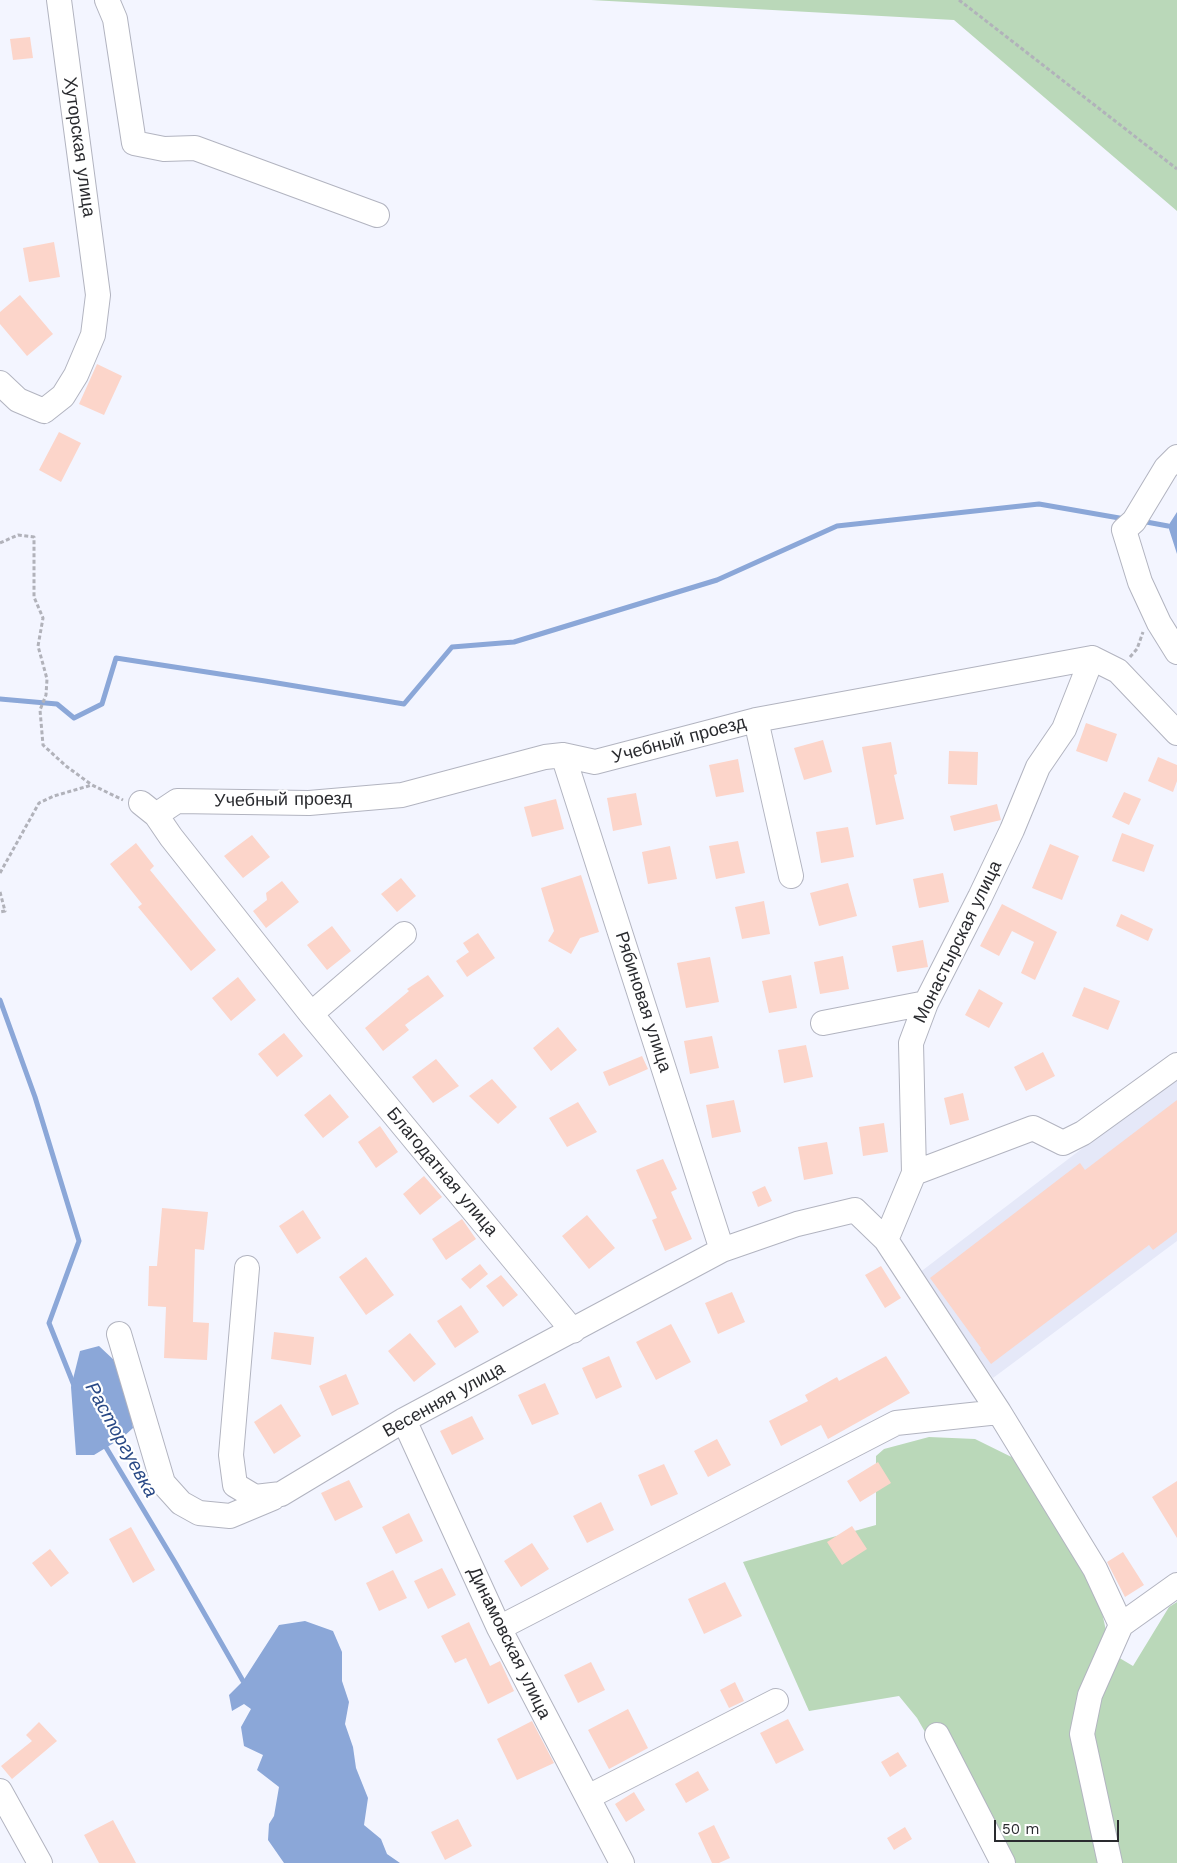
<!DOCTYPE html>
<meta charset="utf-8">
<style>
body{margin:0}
#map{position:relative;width:1177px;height:1863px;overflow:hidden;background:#f3f5ff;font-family:"Work Sans",sans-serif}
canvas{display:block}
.scale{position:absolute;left:994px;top:1820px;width:125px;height:22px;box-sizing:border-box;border:2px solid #2a2b2f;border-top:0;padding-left:6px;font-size:15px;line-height:18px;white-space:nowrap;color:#2a2b2f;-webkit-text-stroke:4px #fff;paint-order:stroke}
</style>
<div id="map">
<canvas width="1177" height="1863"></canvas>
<div class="scale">50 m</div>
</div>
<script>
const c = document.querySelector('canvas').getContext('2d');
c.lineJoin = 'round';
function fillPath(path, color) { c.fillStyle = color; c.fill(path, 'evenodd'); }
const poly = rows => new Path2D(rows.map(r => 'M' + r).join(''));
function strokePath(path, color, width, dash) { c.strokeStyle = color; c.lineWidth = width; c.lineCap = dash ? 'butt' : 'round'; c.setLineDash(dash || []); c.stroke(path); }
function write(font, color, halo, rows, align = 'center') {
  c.font = font + ' "Work Sans",sans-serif'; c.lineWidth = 4.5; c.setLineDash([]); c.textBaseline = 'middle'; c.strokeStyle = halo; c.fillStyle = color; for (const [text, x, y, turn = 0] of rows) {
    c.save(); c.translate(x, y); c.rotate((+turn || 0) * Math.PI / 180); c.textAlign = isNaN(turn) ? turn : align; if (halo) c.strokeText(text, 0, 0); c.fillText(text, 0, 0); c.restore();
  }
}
fillPath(poly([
 [1177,1076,1177,1241,993,1378,919,1273]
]), '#e5e8f8');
fillPath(poly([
 [591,0,1177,0,1177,211,954,20],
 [929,1437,975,1439,1050,1476,1093,1572,1111,1653,1133,1666,1169,1607,1177,1602,1177,1863,1000,1863,917,1718,899,1696,809,1711,743,1562,876,1525,876,1456,884,1449]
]), '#bad8b9');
fillPath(poly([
 [1177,512,1177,554,1168,526],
 [99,1346,115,1361,127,1385,133,1428,122,1438,94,1455,76,1455,71,1387,80,1351],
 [305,1621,333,1631,342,1652,342,1681,349,1702,345,1724,353,1747,356,1768,368,1798,364,1825,381,1839,387,1854,400,1863,284,1863,268,1840,269,1824,274,1816,279,1787,257,1770,263,1755,244,1746,241,1727,251,1709,244,1704,232,1711,229,1695,243,1681,279,1625]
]), '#8ba7d8');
strokePath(poly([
 [1141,521,1168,526],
 [0,699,57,704,74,718,102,704,116,658,265,681,404,704,452,647,514,642,717,580,837,526,1039,504,1125,519],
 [0,1000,35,1097,79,1241,49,1323,75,1388],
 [104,1444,176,1564,243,1681]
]), '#8ba7d8', 5);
fillPath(poly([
 [30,37,33,58,13,60,10,39],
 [54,242,60,277,29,282,23,248],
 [20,295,53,334,27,356,0,324,0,312],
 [97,364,122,376,104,415,79,404],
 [59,432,81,443,61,482,39,470],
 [1086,723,1117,734,1107,762,1076,751],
 [823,740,832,772,804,780,794,748],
 [891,742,897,774,894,775,904,819,876,825,862,747],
 [949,751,978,752,977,785,948,784],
 [1158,757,1177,765,1177,781,1173,792,1148,781],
 [738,759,744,792,716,797,709,765],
 [1124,792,1141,799,1129,825,1112,817],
 [636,793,642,825,613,831,607,798],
 [556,799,564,829,532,837,524,807],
 [997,804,1001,820,954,831,950,816],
 [848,827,854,857,821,863,816,832],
 [1122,833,1154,845,1144,872,1112,861],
 [252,835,270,857,243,878,224,856],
 [738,841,745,873,716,879,709,846],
 [136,843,154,866,150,870,216,950,191,971,138,907,142,904,110,864],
 [1050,844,1079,856,1062,900,1032,888],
 [670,846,677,879,648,884,642,852],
 [943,873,949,902,919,908,913,879],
 [581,875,599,932,580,938,571,954,548,941,554,931,541,888],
 [401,878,416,896,397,912,381,894],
 [282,881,299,902,266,928,253,911,267,900,266,893],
 [848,883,857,916,819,926,810,893],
 [764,901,770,934,742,939,735,907],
 [1002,904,1057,932,1035,980,1021,973,1034,942,1012,931,999,956,980,946],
 [1121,914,1153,929,1148,941,1116,926],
 [332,926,351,951,327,970,307,945],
 [478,933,495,958,467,977,456,961,469,952,463,943],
 [923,940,928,967,897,972,892,946],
 [843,956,849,989,820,994,814,962],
 [710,957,719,1002,686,1008,677,963],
 [428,975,444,996,405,1025,409,1030,383,1051,365,1028,409,991,407,989],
 [791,975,797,1008,769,1013,762,981],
 [238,977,256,1000,231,1021,212,998],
 [1084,987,1120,1001,1108,1030,1072,1016],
 [979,989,1003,1003,989,1028,965,1015],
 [558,1027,577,1050,551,1071,533,1048],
 [284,1033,303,1056,277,1077,258,1054],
 [712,1036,719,1068,690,1074,684,1041],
 [806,1045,813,1077,784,1083,778,1050],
 [1043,1052,1055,1076,1026,1091,1014,1067],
 [642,1056,648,1069,609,1086,603,1072],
 [436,1059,459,1086,433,1103,412,1077],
 [492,1079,517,1107,498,1124,469,1096],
 [963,1093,969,1120,950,1125,944,1098],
 [330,1094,349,1117,323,1138,304,1115],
 [734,1100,741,1132,712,1138,706,1105],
 [1177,1100,1177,1232,1153,1250,1149,1245,991,1364,980,1349,981,1348,930,1278,1080,1163,1085,1170],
 [578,1102,597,1132,567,1147,549,1118],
 [884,1123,888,1152,863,1156,859,1127],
 [380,1126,398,1152,376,1168,358,1142],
 [827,1142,833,1174,804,1180,798,1147],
 [663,1159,677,1189,671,1192,692,1239,665,1251,652,1220,657,1218,636,1170],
 [424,1176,442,1197,420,1215,403,1194],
 [765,1186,772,1201,758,1207,752,1192],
 [162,1208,208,1212,204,1250,195,1249,193,1322,209,1323,207,1360,164,1358,166,1307,148,1306,149,1266,157,1266],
 [303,1210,321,1238,297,1254,279,1226],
 [587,1215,615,1248,589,1269,562,1236],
 [462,1219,476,1239,446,1260,432,1239],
 [366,1257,394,1295,366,1315,339,1277],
 [480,1264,488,1274,470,1289,461,1279],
 [881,1266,901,1298,885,1308,865,1275],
 [501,1275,518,1295,503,1307,486,1286],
 [732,1292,745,1322,718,1334,705,1303],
 [461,1305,479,1332,455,1348,437,1321],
 [671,1324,691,1362,656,1380,636,1342],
 [274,1332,314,1337,311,1365,271,1359],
 [410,1333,436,1364,414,1382,388,1351],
 [609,1356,622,1387,596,1399,582,1368],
 [886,1356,910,1393,828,1439,821,1425,781,1446,769,1421,808,1401,805,1395,837,1377,839,1381],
 [346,1374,359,1404,332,1416,319,1386],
 [545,1383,559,1414,532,1425,518,1395],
 [281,1404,301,1436,274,1454,254,1422],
 [472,1416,484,1439,452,1455,440,1431],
 [717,1439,731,1465,708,1477,694,1451],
 [878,1462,891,1483,860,1502,847,1481],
 [664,1464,678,1494,651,1506,638,1475],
 [349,1480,363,1507,335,1521,321,1493],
 [1177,1481,1177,1538,1152,1497],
 [601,1502,614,1530,587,1543,573,1516],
 [409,1513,423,1541,396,1554,382,1527],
 [852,1526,867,1549,842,1565,827,1542],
 [131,1527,155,1570,133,1583,109,1539],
 [532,1543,549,1569,521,1587,504,1561],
 [50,1549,69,1573,51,1587,32,1563],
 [1123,1552,1144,1585,1125,1597,1107,1562],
 [442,1568,456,1595,428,1609,414,1581],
 [393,1570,407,1598,379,1611,366,1583],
 [725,1582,742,1616,704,1634,688,1599],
 [469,1622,490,1666,500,1661,514,1691,488,1704,466,1658,455,1663,441,1636],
 [591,1662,605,1690,578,1703,564,1675],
 [735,1682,744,1701,729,1708,720,1690],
 [628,1709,648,1748,609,1769,588,1730],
 [788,1719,804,1750,776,1764,760,1733],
 [532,1721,554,1763,517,1780,497,1739],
 [39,1722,57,1741,12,1779,1,1766,32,1741,26,1735],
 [898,1752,907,1766,890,1777,881,1762],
 [698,1771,709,1790,686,1803,675,1784],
 [634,1792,645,1810,626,1822,615,1804],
 [458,1819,472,1846,445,1860,431,1832],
 [113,1820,136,1863,99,1863,84,1835],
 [714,1825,730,1858,719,1863,712,1863,698,1833],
 [905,1827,912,1839,894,1850,887,1838]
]), '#fcd5ca');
const minor = poly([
 [107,0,115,19,134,143,164,149,195,148,377,215],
 [0,383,18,400,44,411,63,396,76,375,93,335,98,295,59,0],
 [1177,457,1166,468,1134,521,1124,530,1140,582,1159,623,1177,652],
 [756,720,791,876],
 [563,755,722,1250],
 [141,803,156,815,171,837,311,1014,573,1331],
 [156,815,177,801,309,803,402,795,545,757,563,755,595,762,756,720,1092,658,1118,671,1177,733],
 [311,1014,404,934],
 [823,1023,926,1003],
 [914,1173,1033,1128,1063,1143,1083,1133,1177,1065],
 [886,1240,914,1173,911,1043,926,1003,980,897,1012,830,1038,767,1064,729,1092,658],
 [247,1268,231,1455,235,1485,255,1497,281,1494,404,1420,722,1250,797,1224,855,1210,886,1240,999,1412,1095,1569,1121,1625],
 [119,1334,163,1483,181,1503,199,1513,230,1516,273,1498],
 [404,1420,499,1628,622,1863],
 [499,1628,896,1423,999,1412],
 [937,1735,1003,1863],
 [0,1791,40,1863],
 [588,1797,776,1701],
 [1110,1863,1082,1734,1090,1695,1121,1625,1177,1585]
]);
strokePath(minor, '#b2b4c0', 26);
strokePath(poly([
 [959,0,1177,169],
 [0,543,18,535,34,537,34,597,43,618,38,646,47,679,46,695,40,710,43,745,66,766,92,785],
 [1130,657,1137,649,1143,632],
 [0,873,39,803,54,796,92,785,123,800],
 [0,892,5,911,0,912]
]), '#b1b2ba', 3, [4, 2.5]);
strokePath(minor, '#fff', 24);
write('18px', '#2a2b2f', '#fff', [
 ["Хуторская улица",79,147,82],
 ["Учебный проезд",679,740,-15],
 ["Учебный проезд",283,800,-1],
 ["Монастырская улица",958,942,-64],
 ["Рябиновая улица",643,1002,72],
 ["Благодатная улица",442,1172,50],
 ["Весенняя улица",444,1400,-29],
 ["Динамовская улица",509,1643,64]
]);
write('italic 19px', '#294986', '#fff', [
 ["Расторгуевка",121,1440,61]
]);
</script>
